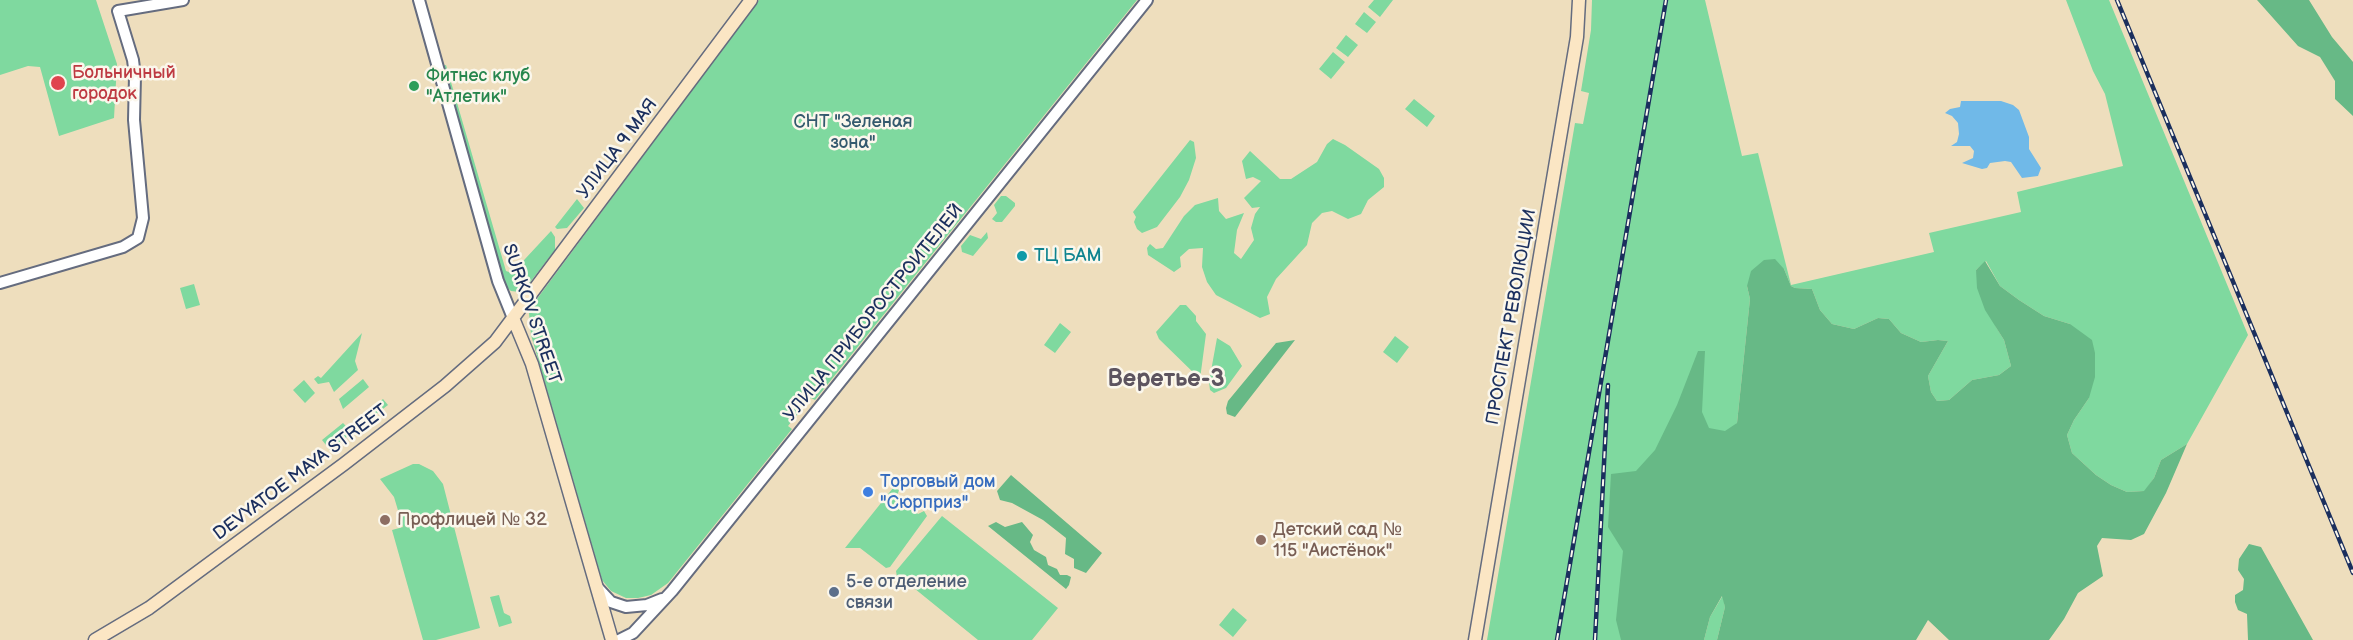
<!DOCTYPE html>
<meta charset="utf-8">
<style>
body{margin:0}
canvas{display:block;background:#eedebd}
</style>
<canvas width="2353" height="640"></canvas>
<script>
const c = document.querySelector('canvas').getContext('2d');
c.lineJoin = 'round';
function fillPath(path, color) { c.fillStyle = color; c.fill(path, 'evenodd'); }
const poly = rows => new Path2D(rows.map(r => 'M' + r).join(''));
function strokePath(path, color, width, dash) { c.strokeStyle = color; c.lineWidth = width; c.lineCap = dash ? 'butt' : 'round'; c.setLineDash(dash || []); c.stroke(path); }
function write(font, color, halo, rows, align = 'center') {
  c.font = font + ' "Balsamiq Sans",sans-serif'; c.lineWidth = 5; c.setLineDash([]); c.textBaseline = 'middle'; c.strokeStyle = halo; c.fillStyle = color; for (const [text, x, y, turn = 0] of rows) {
    c.save(); c.translate(x, y); c.rotate((+turn || 0) * Math.PI / 180); c.textAlign = isNaN(turn) ? turn : align; if (halo) c.strokeText(text, 0, 0); c.fillText(text, 0, 0); c.restore();
  }
}
fillPath(poly([
 [0,0,96,0,117,64,114,118,59,136,40,67,28,66,0,75],
 [759,0,1137,0,815,400,811,398,788,426,792,429,668,583,651,595,638,598,626,598,611,591,602,580,531,335,529,313,531,307,551,280],
 [1374,0,1393,0,1380,17,1368,7],
 [1592,0,1705,0,1742,156,1758,153,1791,285,1934,252,1929,233,2021,212,2017,192,2123,166,2105,94,2093,71,2066,0,2109,0,2248,335,2187,444,2161,460,2154,478,2145,491,2127,492,2111,485,2096,475,2072,453,2067,435,2074,420,2089,398,2070,324,2044,316,2019,300,2000,286,1986,261,1976,270,1996,327,2004,340,2011,366,1999,375,1972,380,1949,400,1937,401,1931,392,1928,376,1948,341,1938,340,1921,342,1901,333,1889,319,1878,318,1854,329,1832,324,1820,310,1812,289,1795,288,1791,286,1784,269,1747,286,1750,299,1737,423,1656,640,1487,640,1575,123,1583,124,1589,93,1581,91,1591,30],
 [1364,12,1376,22,1367,33,1355,24],
 [1346,35,1358,45,1348,57,1336,48],
 [1333,52,1345,62,1331,79,1319,69],
 [446,65,506,271,512,273,551,231,555,237,555,250,524,290,520,292,511,291,503,284,442,66],
 [1414,99,1435,116,1427,127,1405,109],
 [1333,139,1345,145,1379,169,1384,178,1384,187,1368,200,1361,214,1348,219,1332,211,1322,213,1312,223,1307,245,1276,279,1267,297,1270,314,1260,318,1216,295,1207,282,1202,267,1203,248,1189,249,1180,257,1181,267,1174,272,1148,255,1147,248,1150,244,1156,249,1163,248,1184,216,1195,205,1218,198,1219,211,1226,219,1244,213,1237,230,1234,253,1241,259,1254,240,1251,228,1255,214,1260,207,1252,208,1244,198,1261,181,1253,177,1246,179,1242,161,1250,151,1280,179,1291,179,1317,162,1327,144],
 [1190,140,1194,142,1196,158,1189,180,1180,197,1157,227,1142,233,1137,229,1134,222,1136,217,1133,212],
 [1001,196,1006,196,1015,203,1015,206,1002,222,996,222,992,219,997,213,994,205],
 [577,199,584,208,567,228,557,229,555,227],
 [987,232,988,238,973,256,962,252,961,246,970,235,981,239],
 [194,284,200,305,186,309,180,288],
 [1180,305,1186,305,1196,316,1196,321,1206,334,1200,379,1159,339,1156,332],
 [1060,323,1071,332,1055,353,1044,345],
 [362,333,355,361,358,370,334,392,329,382,318,384,314,379,318,376,321,378],
 [1395,336,1409,347,1397,363,1383,352],
 [1217,338,1230,346,1242,366,1226,388,1214,393,1210,390,1209,382],
 [363,379,369,387,343,409,339,399],
 [304,380,315,393,305,403,293,390],
 [383,399,388,405,330,450,322,440,343,423,348,428],
 [413,464,419,464,433,471,443,484,480,628,436,640,423,640,392,530,403,527,394,497,380,479],
 [893,488,899,490,897,496,918,514,924,511,927,516,890,567,886,568,860,548,845,548],
 [942,516,1058,608,1032,640,978,640,904,580,897,577,896,571],
 [499,595,504,613,510,616,512,623,499,627,490,597],
 [1723,595,1725,607,1717,640,1704,640,1710,617],
 [1233,608,1247,620,1233,637,1219,625]
]), '#7fd99f');
fillPath(poly([
 [2257,0,2309,0,2332,37,2353,62,2353,116,2335,99,2335,81,2320,57,2298,46],
 [1775,259,1784,269,1791,286,1795,288,1812,289,1820,310,1832,324,1854,329,1878,318,1889,319,1901,333,1921,342,1938,340,1948,341,1928,376,1931,392,1937,401,1949,400,1972,380,1999,375,2011,366,2004,340,1985,310,1977,288,1976,270,1985,261,2000,286,2019,300,2044,316,2070,324,2092,340,2095,353,2095,377,2089,398,2074,420,2067,435,2072,453,2096,475,2111,485,2127,492,2144,491,2154,478,2161,460,2187,444,2166,493,2144,534,2131,540,2102,538,2097,546,2103,576,2078,593,2064,619,2049,640,1949,640,1928,620,1916,640,1717,640,1725,607,1722,596,1710,617,1704,640,1621,640,1616,620,1623,551,1608,527,1611,474,1636,471,1655,450,1677,405,1698,351,1705,351,1702,412,1709,428,1725,431,1737,423,1750,299,1747,286,1751,271,1764,260],
 [1295,340,1235,417,1227,414,1226,408,1228,401,1276,343],
 [1011,475,1102,553,1086,573,1074,568,1074,559,1065,554,1066,538,1043,520,1012,503,1000,500,997,491],
 [996,522,1005,527,1022,522,1033,535,1030,542,1034,550,1046,557,1048,565,1057,569,1060,575,1067,575,1071,577,1069,585,1066,589,988,526],
 [2249,544,2261,547,2313,640,2248,640,2247,614,2238,610,2235,602,2235,595,2243,590,2244,579,2238,570,2239,559]
]), '#67b986');
fillPath(poly([
 [1961,101,2001,101,2013,105,2019,110,2029,137,2029,149,2041,168,2038,176,2022,178,2011,162,2005,161,1990,163,1987,168,1982,169,1962,163,1973,158,1974,151,1970,146,1951,146,1957,142,1959,134,1958,123,1952,116,1945,113,1950,109,1960,107]
]), '#70b9e8');
const tertiary = poly([
 [419,0,498,281,513,318],
 [0,283,123,247,138,238,143,218,134,120,135,76,133,60,118,11,183,0],
 [597,587,611,602,626,607,647,605,662,599],
 [619,640,633,633,672,591,1147,0]
]);
const secondary = poly([
 [513,318,532,364,612,640],
 [95,640,149,608,344,464,445,386,495,342,751,0],
 [1475,640,1577,37,1579,0]
]);
strokePath(tertiary, '#656c7f', 14);
strokePath(secondary, '#656c7f', 15);
strokePath(tertiary, '#fff', 10);
strokePath(secondary, '#fbe6c4', 12);
const rail = poly([
 [2117,0,2353,573],
 [1557,640,1666,0],
 [1595,640,1608,385]
]);
strokePath(rail, '#1b2f5e', 4.5);
strokePath(rail, '#fbf7ec', 2, [7]);
for (const [x, y, r, color] of [
 [58,83,8,"#e0444e"],
 [414,86,6,"#2e9e5b"],
 [1022,256,6,"#0f9aa8"],
 [868,492,6,"#3f7fe0"],
 [385,520,6,"#8d6e63"],
 [1261,540,6,"#8d6e63"],
 [834,592,6,"#5c6f8a"]
]) { const dot = new Path2D(); dot.arc(x, y, r, 0, 2 * Math.PI); c.fillStyle = color; c.fill(dot); strokePath(dot, '#fbf7ec', 2); }
write('18px', '#be3a42', '#fbf7ec', [
 ["Больничный",72,73],
 ["городок",72,94]
], 'left');
write('18px', '#27864d', '#fbf7ec', [
 ["Фитнес клуб",426,76],
 ["\"Атлетик\"",426,97]
], 'left');
write('18px', '#345a6e', '#fbf7ec', [
 ["СНТ \"Зеленая",853,122],
 ["зона\"",853,143]
]);
write('18px', '#1b2f5e', '#fbf7ec', [
 ["УЛИЦА 9 МАЯ",618,149,-53],
 ["УЛИЦА ПРИБОРОСТРОИТЕЛЕЙ",874,313,-51],
 ["SURKOV STREET",531,314,71],
 ["ПРОСПЕКТ РЕВОЛЮЦИИ",1512,317,-80],
 ["DEVYATOE MAYA STREET",301,473,-37]
]);
write('18px', '#0d838f', '#fbf7ec', [
 ["ТЦ БАМ",1034,256]
], 'left');
write('18px', '#366cbe', '#fbf7ec', [
 ["Торговый дом",880,482],
 ["\"Сюрприз\"",880,503]
], 'left');
write('18px', '#785e54', '#fbf7ec', [
 ["Профлицей № 32",397,520],
 ["Детский сад №",1273,530],
 ["115 \"Аистёнок\"",1273,551]
], 'left');
write('18px', '#4e5e75', '#fbf7ec', [
 ["5-е отделение",846,582],
 ["связи",846,603]
], 'left');
write('bold 24px', '#5d545f', '#fbf7ec', [
 ["Веретье-3",1166,380]
]);
</script>
